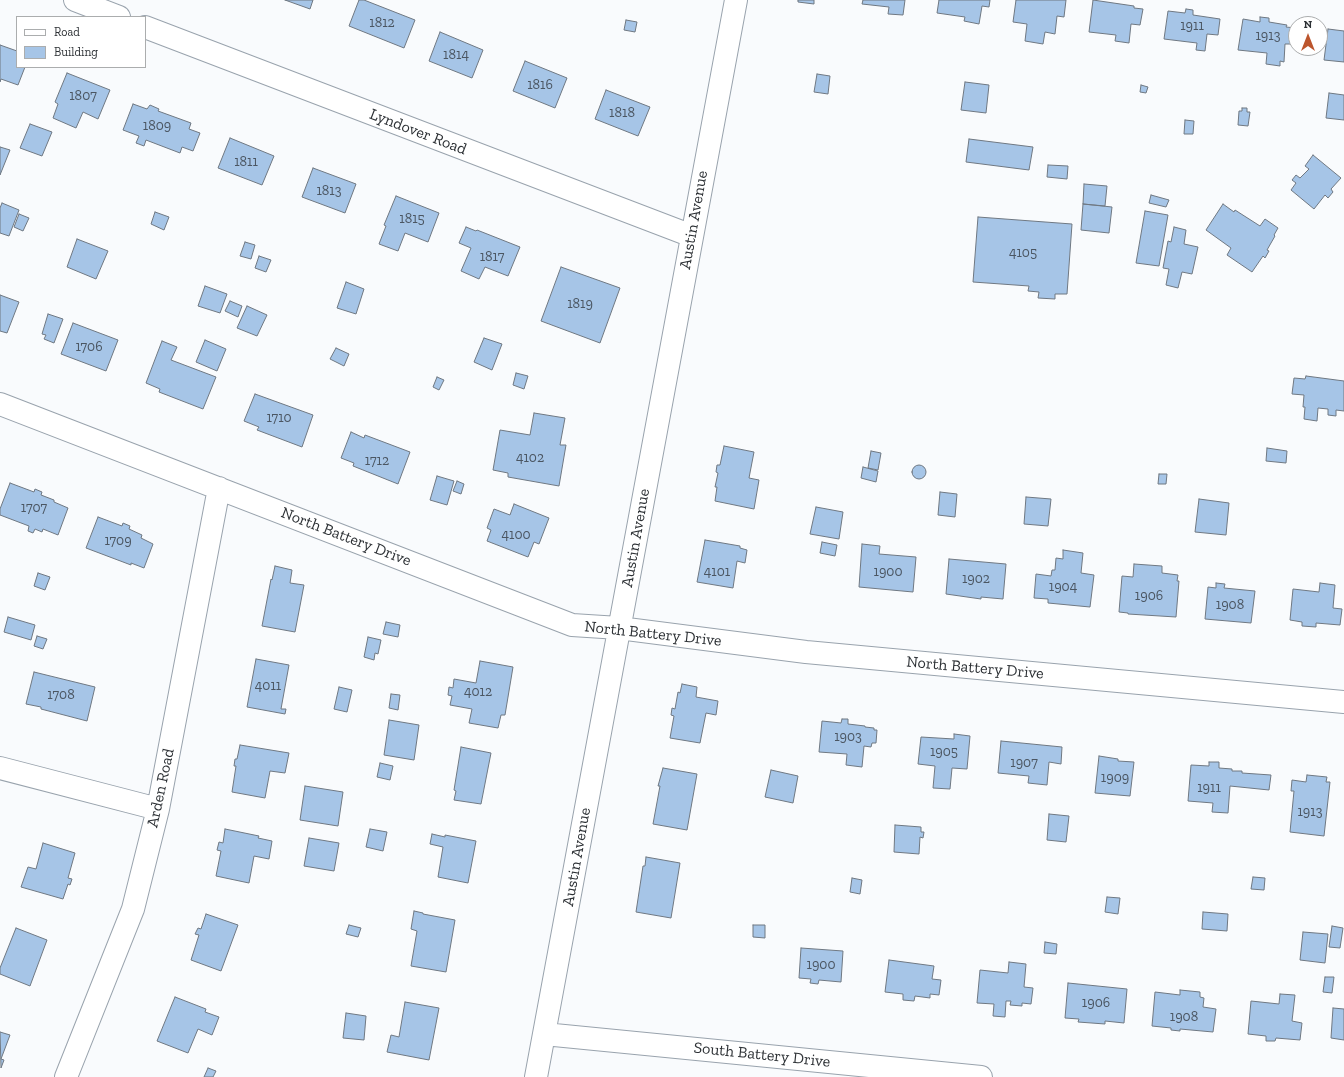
<!DOCTYPE html>
<style>
body{margin:0}
#map{position:relative;width:1344px;height:1077px;overflow:hidden;background:#f9fbfd;font-family:"Zilla Slab",serif}
canvas{display:block}
.legend{position:absolute;left:16px;top:16px;width:130px;height:52px;box-sizing:border-box;background:#fff;border:1px solid #abadae;margin:0;padding:5px 7px;list-style:none;font-size:12px;color:#2d3135}
.legend li{display:flex;align-items:center;gap:8px;height:20px}
.legend b{width:20px;border:1px solid #abadae}
.north{position:absolute;left:1288px;top:16px;width:40px;height:40px;box-sizing:border-box;background:#fff;border:1px solid #abadae;border-radius:50%;rotate:0deg;font-size:11px;font-weight:700;line-height:16px;text-align:center;color:#2d3135}
.north::after{content:'';display:block;margin:auto;width:14px;height:18px;background:#bc552d;clip-path:polygon(50% 0,100% 100%,50% 72%,0 100%)}
</style>
<div id="map">
<canvas width="1344" height="1077"></canvas>
<ul class="legend">
<li><b style="height:5px;background:#fff"></b>Road</li>
<li><b style="height:11px;background:#a6c5e7"></b>Building</li>
</ul>
<div class="north">N</div>
</div>
<script>
const c = document.querySelector('canvas').getContext('2d');
c.lineJoin = 'round';
function fillPath(path, color) { c.fillStyle = color; c.fill(path, 'evenodd'); }
const poly = rows => new Path2D(rows.map(r => 'M' + r).join(''));
function strokePath(path, color, width, dash) { c.strokeStyle = color; c.lineWidth = width; c.lineCap = dash ? 'butt' : 'round'; c.setLineDash(dash || []); c.stroke(path); }
function write(font, color, halo, rows, align = 'center') {
  c.font = font + ' "Zilla Slab",serif'; c.lineWidth = 3.5; c.setLineDash([]); c.textBaseline = 'middle'; c.strokeStyle = halo; c.fillStyle = color; for (const [text, x, y, turn = 0] of rows) {
    c.save(); c.translate(x, y); c.rotate((+turn || 0) * Math.PI / 180); c.textAlign = isNaN(turn) ? turn : align; if (halo) c.strokeText(text, 0, 0); c.fillText(text, 0, 0); c.restore();
  }
}
const building = poly([
 [285,0,313,0,310,9,285,0],
 [359,0,364,0,415,20,404,48,349,26,359,0],
 [798,0,814,0,814,4,798,2,798,0],
 [863,0,905,0,903,15,888,14,889,7,862,4,863,0],
 [939,0,990,0,989,7,982,6,979,24,964,21,965,17,937,13,939,0],
 [1016,0,1066,0,1064,17,1057,16,1055,34,1045,32,1043,44,1025,41,1027,24,1013,22,1016,0],
 [1093,0,1134,6,1134,8,1143,9,1140,25,1131,24,1129,43,1115,41,1116,35,1089,32,1093,0],
 [1186,9,1193,10,1193,15,1220,19,1218,35,1207,34,1205,51,1196,50,1197,43,1164,39,1168,11,1185,13,1186,9],
 [1260,17,1269,18,1269,22,1287,25,1286,27,1296,28,1294,44,1285,44,1284,62,1280,61,1280,66,1266,64,1267,53,1238,50,1243,19,1260,22,1260,17],
 [626,20,637,22,635,32,624,30,626,20],
 [1328,29,1344,31,1344,62,1324,60,1328,29],
 [440,32,483,50,472,78,429,61,440,32],
 [0,45,17,51,17,67,25,67,18,85,1,79,0,82,0,45],
 [525,61,567,78,555,108,513,91,525,61],
 [67,73,110,90,98,119,83,112,76,128,53,118,58,104,55,102,67,73],
 [817,74,830,76,828,94,814,92,817,74],
 [965,82,989,85,986,113,961,110,965,82],
 [1141,85,1148,87,1146,93,1140,92,1141,85],
 [606,90,650,107,638,136,595,119,606,90],
 [1329,93,1344,95,1344,120,1326,118,1329,93],
 [133,104,147,109,150,105,159,109,158,111,191,123,189,129,200,133,193,151,182,147,180,153,146,140,144,146,136,143,139,136,123,130,133,104],
 [1242,108,1247,108,1247,112,1250,112,1248,126,1238,125,1239,111,1242,111,1242,108],
 [1185,120,1194,121,1193,134,1184,134,1185,120],
 [30,124,52,132,42,156,20,148,30,124],
 [230,138,274,156,262,185,218,168,230,138],
 [969,139,1033,147,1029,170,966,162,969,139],
 [0,147,10,150,0,175,0,147],
 [1313,155,1341,178,1331,189,1333,192,1328,198,1325,195,1314,209,1291,190,1296,183,1292,180,1296,175,1300,178,1309,169,1305,166,1313,155],
 [1048,165,1068,166,1067,179,1047,177,1048,165],
 [313,168,356,184,345,213,302,197,313,168],
 [1084,184,1107,186,1105,206,1083,204,1084,184],
 [1151,195,1169,200,1166,207,1149,203,1151,195],
 [396,196,439,213,428,242,405,233,398,251,379,244,386,226,384,225,396,196],
 [2,203,19,210,9,236,0,233,0,208,2,203],
 [1083,204,1112,207,1109,233,1081,230,1083,204],
 [1223,204,1234,212,1235,210,1260,226,1265,219,1278,228,1274,235,1275,236,1267,250,1269,251,1265,258,1263,256,1252,272,1227,255,1231,248,1206,230,1223,204],
 [1145,211,1168,215,1159,266,1136,263,1145,211],
 [155,212,169,217,164,230,151,224,155,212],
 [19,214,29,218,23,231,14,227,19,214],
 [978,217,1072,224,1067,294,1055,294,1055,299,1038,298,1039,292,1028,291,1029,286,973,282,978,217],
 [466,227,476,231,477,230,520,247,508,276,485,267,479,279,461,271,471,248,459,243,466,227],
 [1174,227,1186,230,1184,244,1198,247,1192,274,1182,272,1178,288,1166,285,1169,269,1163,268,1168,241,1171,242,1174,227],
 [77,239,108,251,96,279,67,267,77,239],
 [245,242,255,245,251,259,240,256,245,242],
 [259,256,271,260,266,272,255,268,259,256],
 [561,267,620,288,600,343,541,321,561,267],
 [346,282,364,289,356,314,337,308,346,282],
 [205,286,227,294,220,313,198,306,205,286],
 [0,295,19,302,7,333,0,331,0,295],
 [230,301,242,306,238,317,225,311,230,301],
 [247,306,267,315,257,336,237,328,247,306],
 [48,314,63,319,54,343,44,339,46,335,42,334,48,314],
 [73,323,118,340,106,371,61,354,73,323],
 [484,338,502,344,492,370,474,362,484,338],
 [205,340,226,349,217,371,196,362,205,340],
 [162,341,177,347,171,360,216,377,203,409,159,392,160,389,146,383,162,341],
 [336,348,349,354,344,366,330,359,336,348],
 [516,373,528,376,524,389,513,385,516,373],
 [1306,376,1344,381,1344,411,1336,410,1336,416,1328,415,1328,409,1318,408,1317,421,1304,419,1305,407,1303,407,1304,395,1292,394,1294,378,1305,379,1306,376],
 [437,377,444,380,439,390,433,387,437,377],
 [255,394,313,415,302,447,257,430,259,427,244,421,255,394],
 [534,413,565,418,560,445,566,445,559,486,508,477,508,473,493,470,500,430,530,435,534,413],
 [351,432,364,438,365,435,410,452,398,484,353,466,354,463,341,458,351,432],
 [724,446,754,452,749,478,759,480,754,509,715,501,717,487,715,487,718,473,716,472,717,465,720,465,724,446],
 [1267,448,1287,451,1286,463,1266,461,1267,448],
 [871,451,881,453,878,470,868,468,871,451],
 '912 472a7 7 0 1 1 14 0a7 7 0 1 1-14 0Z',
 [863,467,878,471,876,482,861,478,863,467],
 [1159,474,1167,474,1166,484,1158,484,1159,474],
 [437,476,454,481,447,505,430,500,437,476],
 [457,481,464,484,461,494,453,491,457,481],
 [10,483,34,492,35,489,42,492,41,495,54,500,54,502,68,508,58,535,43,529,42,532,35,529,33,533,28,531,29,526,0,515,0,509,10,483],
 [940,492,957,494,955,517,938,515,940,492],
 [1026,497,1051,499,1048,526,1024,524,1026,497],
 [1199,499,1229,503,1226,535,1195,532,1199,499],
 [514,504,549,518,539,544,534,542,528,557,487,541,491,530,487,528,494,509,510,515,514,504],
 [816,507,843,512,839,539,810,534,816,507],
 [98,517,122,526,123,523,130,526,129,529,142,535,141,538,153,544,144,568,131,563,131,565,86,548,98,517],
 [705,540,740,546,740,548,747,550,745,563,737,561,733,588,697,582,705,540],
 [822,542,837,545,835,556,820,553,822,542],
 [862,544,880,546,879,554,916,557,913,592,859,587,862,544],
 [1063,550,1083,553,1081,573,1094,575,1090,607,1048,603,1048,599,1034,598,1036,574,1051,576,1052,570,1055,570,1056,558,1063,559,1063,550],
 [949,559,1006,564,1003,599,981,597,981,599,946,594,949,559],
 [1134,564,1162,566,1162,573,1178,575,1177,581,1179,581,1176,617,1128,614,1128,613,1119,612,1122,576,1133,577,1134,564],
 [275,566,292,570,290,583,304,585,295,632,262,626,271,579,272,580,275,566],
 [38,573,50,577,45,590,34,586,38,573],
 [1216,583,1225,584,1224,588,1255,591,1251,623,1205,619,1208,587,1216,588,1216,583],
 [1320,583,1335,585,1333,608,1342,609,1340,625,1316,623,1316,627,1302,626,1302,622,1290,620,1293,589,1319,592,1320,583],
 [8,617,35,625,31,640,4,632,8,617],
 [386,622,400,625,398,637,383,634,386,622],
 [37,636,47,639,43,649,34,646,37,636],
 [368,637,381,640,378,654,375,653,374,660,364,657,368,637],
 [256,659,289,665,281,709,286,709,285,714,247,707,256,659],
 [480,661,513,667,505,715,501,715,498,728,469,723,472,709,450,705,452,696,448,695,449,687,453,688,454,679,476,683,480,661],
 [34,672,95,687,87,721,41,709,41,707,26,704,34,672],
 [682,684,697,687,696,697,718,701,716,715,706,713,700,743,670,738,674,716,671,715,672,708,675,709,678,692,680,693,682,684],
 [339,687,352,690,347,712,334,709,339,687],
 [391,694,400,695,398,710,389,708,391,694],
 [842,719,848,719,848,724,865,726,865,727,874,728,874,730,877,730,876,743,872,743,871,747,864,746,862,767,846,765,847,754,819,752,822,721,841,723,842,719],
 [389,720,419,725,414,760,384,755,389,720],
 [954,734,970,736,967,769,952,768,950,789,933,788,935,766,918,764,921,737,954,739,954,734],
 [1001,741,1062,747,1061,764,1049,762,1047,785,1028,783,1029,776,998,773,1001,741],
 [240,745,289,753,285,773,270,771,265,798,232,792,236,766,234,766,235,759,237,759,240,745],
 [461,747,491,753,481,804,454,800,456,791,454,790,461,747],
 [1099,756,1118,759,1118,761,1134,762,1130,796,1095,793,1099,756],
 [1209,762,1219,762,1219,768,1232,769,1232,771,1242,771,1242,773,1271,775,1269,790,1230,786,1228,813,1212,812,1213,803,1188,801,1191,765,1209,766,1209,762],
 [380,763,393,766,390,780,377,777,380,763],
 [663,768,697,774,687,830,653,824,660,786,658,786,663,768],
 [771,770,798,776,793,803,765,797,771,770],
 [1307,775,1327,777,1326,782,1330,782,1324,836,1290,832,1294,791,1291,791,1292,780,1306,782,1307,775],
 [305,786,343,792,338,826,300,820,305,786],
 [1049,814,1069,816,1066,842,1047,840,1049,814],
 [895,825,921,827,921,832,924,832,923,838,920,837,919,854,894,852,895,825],
 [225,829,259,836,258,838,272,841,269,859,254,856,249,883,216,876,221,851,217,850,219,842,223,843,225,829],
 [370,829,387,832,383,851,366,847,370,829],
 [432,834,445,837,445,835,476,841,468,883,438,877,443,847,430,844,432,834],
 [309,838,339,843,334,871,304,866,309,838],
 [43,843,75,853,68,878,72,879,70,885,68,884,63,899,21,887,28,867,36,869,43,843],
 [646,857,680,863,671,918,636,912,643,866,645,866,646,857],
 [1253,877,1265,878,1264,890,1251,889,1253,877],
 [852,878,862,880,860,894,850,892,852,878],
 [1107,897,1120,898,1118,914,1105,912,1107,897],
 [414,911,423,913,423,914,455,920,446,972,411,966,417,931,411,929,414,911],
 [1203,912,1228,914,1227,931,1202,929,1203,912],
 [206,914,238,925,221,971,191,960,199,935,195,934,198,928,201,929,206,914],
 [349,925,361,928,358,937,346,934,349,925],
 [753,925,765,925,765,938,753,937,753,925],
 [1332,926,1343,928,1340,948,1329,947,1332,926],
 [16,928,47,940,30,986,0,974,0,968,16,928],
 [1303,932,1328,934,1325,963,1300,960,1303,932],
 [1045,942,1057,944,1056,954,1044,953,1045,942],
 [801,948,843,951,841,982,819,980,818,984,810,983,811,979,799,978,801,948],
 [889,960,934,966,932,979,941,980,939,995,930,994,930,998,915,996,914,1001,903,1000,903,994,885,992,889,960],
 [1009,962,1026,964,1024,987,1033,988,1031,1004,1022,1003,1022,1006,1010,1005,1011,1001,1006,1001,1005,1017,993,1016,994,1004,977,1003,980,970,1008,973,1009,962],
 [1325,977,1334,977,1332,993,1323,992,1325,977],
 [1068,983,1127,989,1124,1023,1105,1021,1105,1024,1078,1022,1079,1019,1065,1018,1068,983],
 [1180,990,1200,992,1200,997,1204,998,1203,1007,1216,1009,1213,1032,1180,1029,1180,1031,1171,1030,1171,1028,1152,1026,1155,992,1180,995,1180,990],
 [1280,994,1295,995,1292,1021,1302,1023,1300,1040,1276,1038,1275,1041,1266,1041,1266,1036,1248,1034,1251,1001,1279,1004,1280,994],
 [175,997,206,1009,205,1012,219,1017,212,1035,198,1029,188,1053,157,1041,175,997],
 [405,1002,439,1008,429,1060,387,1052,391,1035,399,1037,405,1002],
 [1333,1008,1344,1009,1344,1040,1331,1038,1333,1008],
 [346,1013,366,1016,364,1040,343,1038,346,1013],
 [0,1032,10,1035,1,1059,4,1060,1,1068,0,1032],
 [208,1068,216,1071,213,1077,204,1077,208,1068]
]);
fillPath(building, '#a6c5e7');
strokePath(building, '#6f7882', 1);
const minor = poly([
 [75,0,119,17],
 [145,27,692,236],
 [0,404,572,625,619,628,806,652,1344,702],
 [0,768,158,809],
 [544,1034,981,1077],
 [66,1077,133,909,158,809,219,488],
 [536,1077,736,0]
]);
strokePath(minor, '#99a3ad', 24);
strokePath(minor, '#fff', 22);
write('14px', '#4b5662', null, [
 ["1812",382,23],
 ["1911",1192,26],
 ["1913",1268,36],
 ["1814",456,55],
 ["1816",540,85],
 ["1807",83,96],
 ["1818",622,113],
 ["1809",157,126],
 ["1811",246,162],
 ["1813",329,191],
 ["1815",412,219],
 ["4105",1023,253],
 ["1817",492,257],
 ["1819",580,304],
 ["1706",89,347],
 ["1710",279,418],
 ["4102",530,458],
 ["1712",377,461],
 ["1707",34,508],
 ["4100",516,535],
 ["1709",118,541],
 ["4101",717,572],
 ["1900",888,572],
 ["1902",976,579],
 ["1904",1063,587],
 ["1906",1149,596],
 ["1908",1230,605],
 ["4011",268,686],
 ["4012",478,692],
 ["1708",61,695],
 ["1903",848,737],
 ["1905",944,752],
 ["1907",1024,763],
 ["1909",1115,778],
 ["1911",1209,788],
 ["1913",1310,812],
 ["1900",821,965],
 ["1906",1096,1003],
 ["1908",1184,1017]
]);
write('16px', '#2d3135', '#fff', [
 ["Lyndover Road",418,132,21],
 ["Austin Avenue",694,220,-80],
 ["North Battery Drive",346,537,21],
 ["Austin Avenue",636,538,-80],
 ["North Battery Drive",653,634,6],
 ["North Battery Drive",975,668,5],
 ["Arden Road",161,788,-78],
 ["Austin Avenue",577,857,-80],
 ["South Battery Drive",762,1055,6]
]);
</script>
